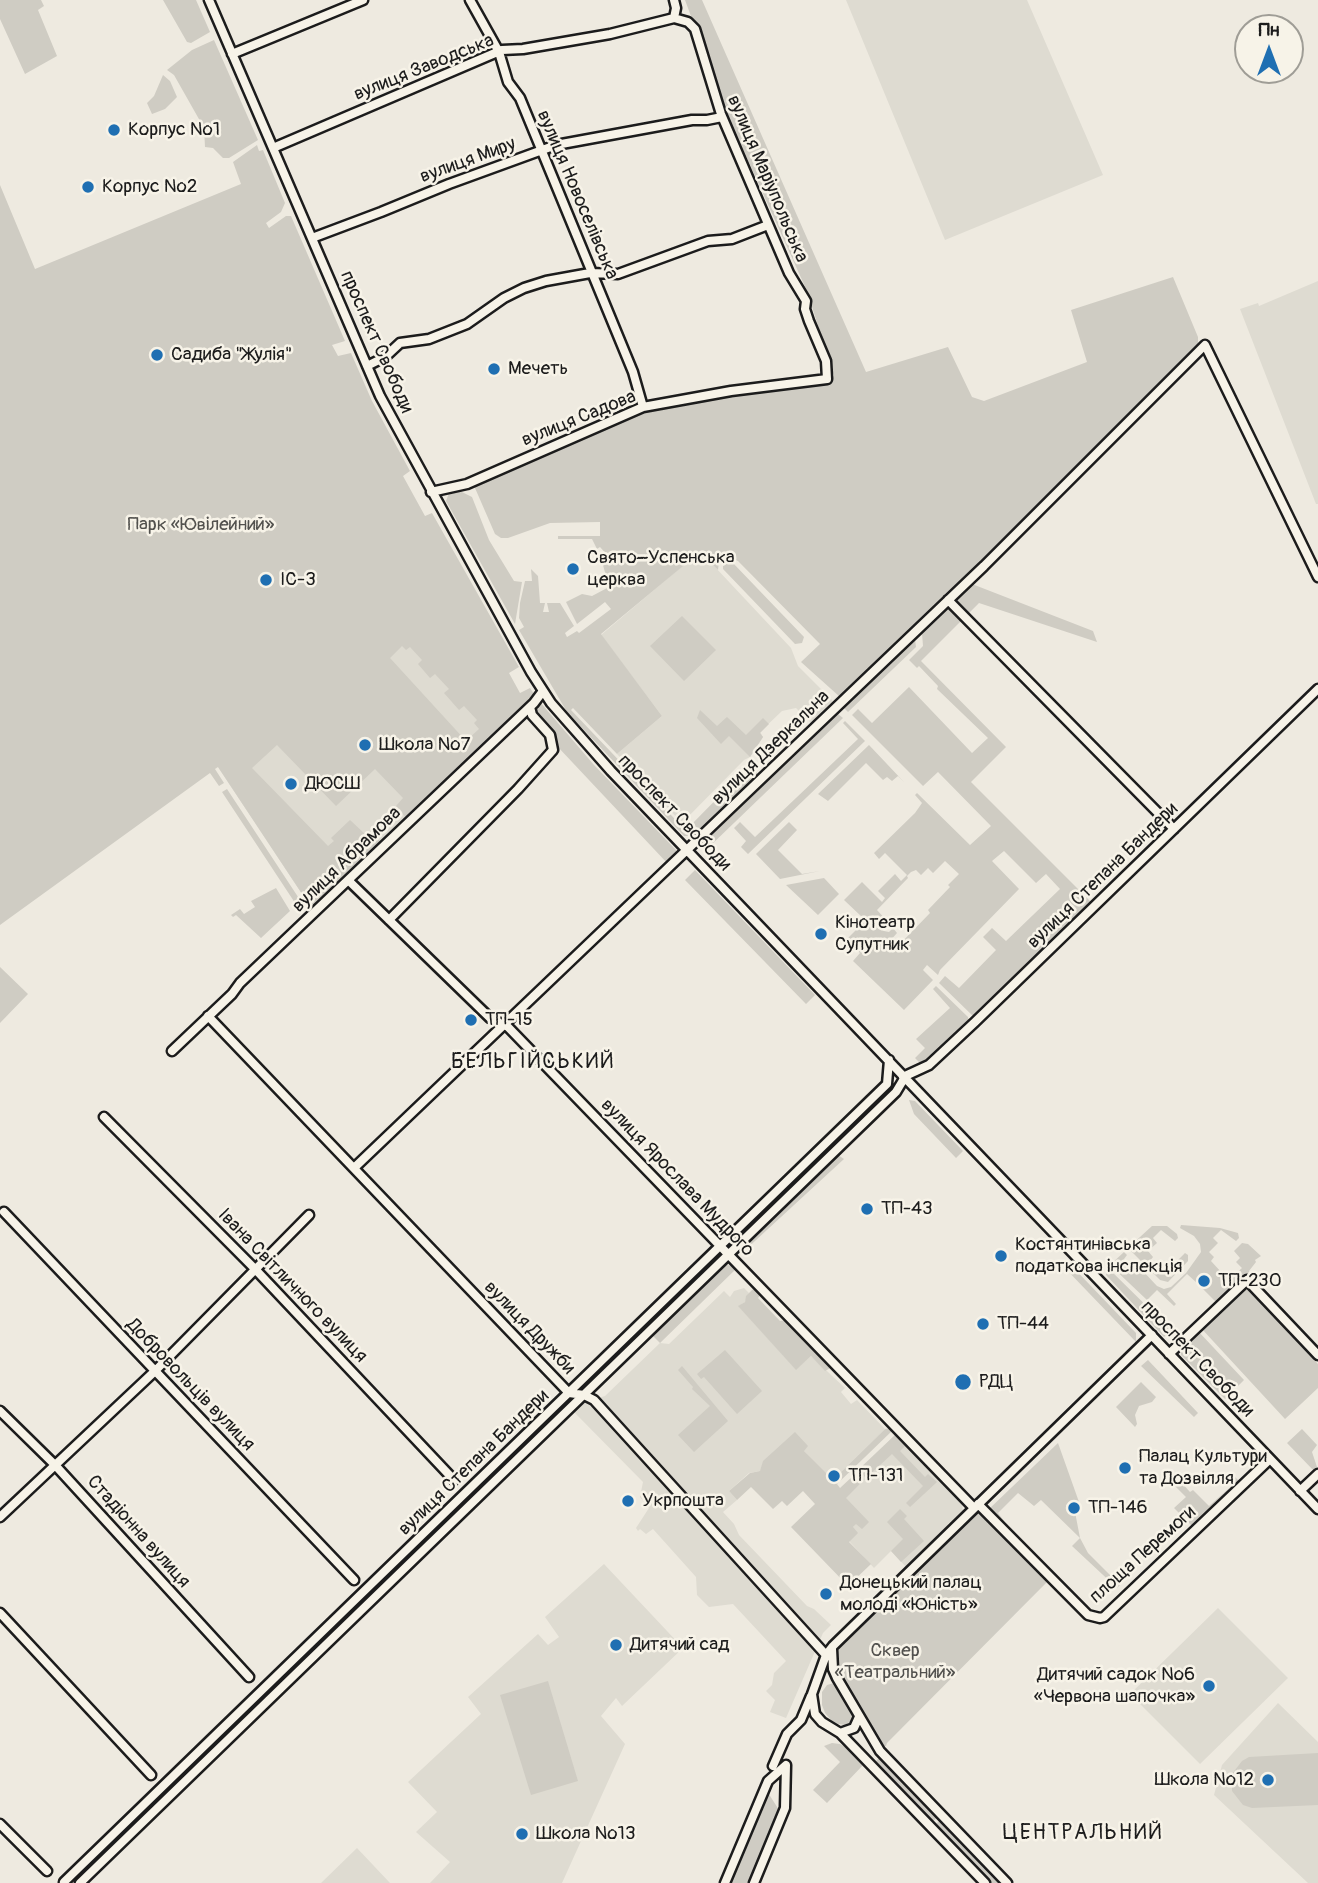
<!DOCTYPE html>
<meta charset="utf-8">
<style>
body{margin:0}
#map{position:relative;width:1318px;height:1883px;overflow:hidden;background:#eeeae0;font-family:Pangolin,sans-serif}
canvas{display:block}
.north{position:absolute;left:1234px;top:14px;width:70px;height:70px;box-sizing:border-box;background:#f7f3e8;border:2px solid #9f9d96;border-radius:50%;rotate:0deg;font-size:19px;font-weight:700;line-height:28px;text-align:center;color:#1c1c1c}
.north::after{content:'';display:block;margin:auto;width:24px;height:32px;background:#1f6fb2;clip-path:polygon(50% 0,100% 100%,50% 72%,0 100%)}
</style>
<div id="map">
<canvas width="1318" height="1883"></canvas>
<div class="north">Пн</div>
</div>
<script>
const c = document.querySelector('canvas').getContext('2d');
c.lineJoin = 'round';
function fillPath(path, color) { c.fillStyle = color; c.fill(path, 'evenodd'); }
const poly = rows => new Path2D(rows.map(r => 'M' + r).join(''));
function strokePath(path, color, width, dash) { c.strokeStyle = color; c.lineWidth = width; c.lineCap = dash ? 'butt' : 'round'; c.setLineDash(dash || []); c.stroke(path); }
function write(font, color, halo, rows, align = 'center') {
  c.font = font + ' Pangolin,sans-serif'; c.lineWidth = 5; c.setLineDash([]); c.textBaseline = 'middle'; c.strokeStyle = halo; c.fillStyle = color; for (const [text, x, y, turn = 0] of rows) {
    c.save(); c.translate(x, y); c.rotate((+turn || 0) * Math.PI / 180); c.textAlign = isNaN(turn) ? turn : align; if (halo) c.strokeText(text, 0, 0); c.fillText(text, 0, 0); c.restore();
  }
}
fillPath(poly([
 [846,0,1027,0,1103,175,945,240],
 [1318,281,1318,504,1316,504,1240,309,1258,303,1259,306],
 [700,551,791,648,798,666,832,700,833,704,812,724,796,708,782,711,760,732,763,737,750,757,744,760,682,823,617,754,662,716,601,635],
 [404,621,507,723,312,909,218,767],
 [744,1288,749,1293,745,1302,739,1306,796,1369,811,1356,845,1388,841,1392,851,1404,857,1400,885,1429,840,1473,833,1471,827,1476,803,1450,764,1465,760,1471,749,1473,729,1491,737,1500,723,1512,734,1524,739,1535,807,1606,814,1609,831,1625,823,1633,786,1718,770,1712,775,1700,766,1691,772,1685,774,1673,786,1661,733,1604,709,1607,697,1595,696,1577,653,1529,646,1534,640,1529,638,1531,636,1528,649,1508,640,1497,643,1482,573,1411,582,1403,605,1396,660,1343,669,1344,724,1291,730,1297,734,1291],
 [896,1434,962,1503,963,1513,907,1568,891,1551,874,1568,849,1541,853,1527,856,1523,845,1498,861,1483,854,1475],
 [604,1564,683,1648,622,1706,616,1698,601,1716,625,1744,562,1883,430,1883,450,1862,416,1832,437,1812,408,1782,481,1714,468,1697,538,1634,548,1645,559,1637,545,1617],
 [1218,1608,1288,1678,1200,1764,1130,1694],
 [1278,1703,1318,1742,1318,1883,1308,1883,1214,1795,1222,1765],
 [357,1848,390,1883,321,1883]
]), '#dedbd1');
fillPath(poly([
 [0,0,41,0,44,6,38,10,57,56,25,74,0,19],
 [163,0,196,0,210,32,191,43,187,42],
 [685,0,702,0,866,372,948,347,972,397,984,401,1087,362,1071,310,1173,277,1198,337,1198,343,981,562,840,697,801,662,820,644,738,561,729,557,719,561,718,570,700,552,601,634,662,716,617,754,573,708,571,710,691,836,684,836,567,712,519,630,524,627,519,618,520,603,525,581,532,581,531,569,538,576,540,603,545,603,543,612,549,612,547,603,560,603,574,626,565,633,567,637,577,631,579,633,611,609,605,602,577,624,566,602,582,594,592,596,609,587,603,565,609,557,600,547,597,549,592,539,558,539,558,536,600,536,600,522,550,523,508,538,501,538,495,534,475,488,475,484,643,411,695,400,827,380,834,376,807,291,727,114],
 [214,40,258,140,229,158,223,158,213,148,205,147,204,128,174,75,167,70,192,50],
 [163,75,170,81,177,97,165,109,152,114,147,103,154,96],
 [257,145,259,151,263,150,285,203,281,212,266,223,269,228,286,216,291,216,345,341,332,345,338,356,351,353,372,401,410,471,403,476,425,516,432,513,519,667,509,673,520,693,530,688,534,694,533,698,407,819,396,806,403,798,375,769,336,806,277,745,252,768,328,846,334,841,331,838,350,820,366,835,373,829,381,844,312,909,218,767,215,769,224,783,219,786,210,773,0,925,0,185,35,269,241,184,233,162],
 [402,646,406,650,410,647,422,660,418,664,430,678,435,674,449,689,444,693,459,710,464,706,477,720,474,723,479,729,466,741,390,658],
 [458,490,472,497,489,540,514,581,522,582,515,624,446,501,449,493],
 [728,562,732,562,804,637,802,643,795,644,723,569,723,566],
 [972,584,1093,631,1097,642,979,603,968,614,954,600],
 [947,607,961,621,921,661,1006,747,971,782,1092,903,975,1018,939,983,945,976,959,988,996,950,983,937,992,928,1006,941,1060,889,1046,874,1036,883,1004,851,992,861,1019,889,940,970,938,975,927,965,923,970,933,980,904,1010,853,961,860,953,847,939,865,921,869,920,884,931,889,932,893,928,897,933,890,941,897,947,930,913,928,910,950,887,948,885,959,874,945,861,933,873,928,868,921,875,916,870,911,872,907,876,908,878,877,910,888,922,888,925,873,916,862,917,844,900,862,882,882,902,885,898,878,891,895,874,901,881,907,875,885,853,879,859,874,853,915,813,922,803,915,795,917,793,970,845,991,826,938,772,923,786,852,715,858,709,872,723,909,687,972,753,988,738,937,689,938,686,919,666,917,668,909,660,923,646,922,633],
 [682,616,716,650,684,681,650,646],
 [915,639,916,647,848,712,844,708],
 [540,702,594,765,676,850,677,855,668,864,557,746,555,737,536,714,535,707],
 [700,710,717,726,727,717,746,735,763,718,769,724,760,733,763,737,750,757,729,736,721,744,697,718],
 [838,714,843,718,708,848,703,843],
 [845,721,865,741,748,854,741,847,746,841,734,828,740,822,755,837,858,739,843,723],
 [869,745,904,782,898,776,892,781,887,777,883,780,866,763,828,801,818,794],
 [750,765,758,774,695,836,688,828],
 [227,789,304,906,299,909,222,792],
 [789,822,797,830,778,850,802,874,820,871,780,879,756,854],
 [695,870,815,995,806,1004,685,880],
 [824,878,839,894,818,915,786,885],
 [276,888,290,911,261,938,236,915,233,917,231,915,240,909,244,914,255,907,251,901],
 [0,967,28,994,0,1023],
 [936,986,968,1017,969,1024,926,1063,921,1064,915,1058,925,1048,916,1039,950,1008,933,989],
 [909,1100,915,1101,963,1151,956,1158,914,1114],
 [838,1155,844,1159,743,1252,740,1249],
 [1181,1225,1220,1228,1238,1233,1239,1238,1236,1241,1221,1230,1213,1238,1218,1243,1209,1252,1214,1257,1211,1261,1222,1273,1225,1271,1231,1278,1242,1268,1236,1262,1240,1258,1234,1251,1242,1243,1248,1244,1261,1256,1255,1260,1256,1262,1249,1271,1250,1273,1217,1303,1202,1288,1211,1279,1207,1275,1197,1283,1187,1274,1167,1294,1176,1304,1174,1306,1157,1290,1147,1300,1110,1265,1124,1252,1127,1255,1124,1259,1138,1273,1142,1270,1157,1286,1164,1289,1171,1287,1186,1273,1201,1252,1200,1244,1194,1236,1180,1228],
 [1152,1226,1167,1226,1177,1234,1178,1238,1175,1241,1161,1230,1153,1238,1157,1243,1148,1251,1153,1257,1150,1261,1162,1273,1164,1271,1171,1277,1181,1268,1176,1262,1185,1253,1188,1255,1188,1261,1168,1282,1160,1280,1128,1248],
 [711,1259,714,1262,593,1378,592,1375],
 [1067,1261,1136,1333,1136,1342,1063,1266],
 [728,1265,737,1268,660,1343,652,1335,723,1266],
 [1107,1267,1171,1330,1164,1337,1106,1275],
 [1245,1286,1318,1364,1318,1388,1285,1419,1201,1328],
 [755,1287,761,1294,758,1298,780,1321,787,1320,832,1367,825,1371,811,1356,796,1370,738,1306,745,1302,746,1296],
 [1198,1331,1244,1380,1234,1390,1187,1341],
 [1185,1343,1232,1392,1225,1399,1181,1355,1181,1347],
 [725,1350,762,1391,737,1414,704,1377,701,1379,697,1374],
 [1148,1360,1198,1413,1194,1417,1141,1366],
 [682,1366,728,1421,694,1452,678,1435,710,1406,692,1389,693,1387,678,1370],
 [1141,1382,1156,1397,1152,1402,1139,1406,1135,1415,1137,1424,1135,1427,1116,1407],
 [557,1410,560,1411,557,1415,339,1625,336,1625],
 [891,1428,893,1430,837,1484,840,1488,854,1475,862,1482,846,1498,869,1522,862,1529,856,1524,853,1527,858,1533,849,1542,871,1564,848,1586,791,1527,815,1504,803,1491,787,1506,782,1501,773,1509,751,1487,737,1500,729,1491,750,1473,760,1471,763,1461,795,1432,808,1446,804,1451,835,1482,840,1477,835,1473,838,1470,841,1472,885,1429],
 [1302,1429,1317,1445,1312,1452,1318,1470,1315,1472,1287,1443],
 [895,1435,905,1446,900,1451,925,1477,928,1474,937,1482,910,1507,906,1503,923,1486,892,1454,866,1478,858,1470],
 [1058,1443,1079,1502,1066,1505,1068,1513,1075,1512,1080,1538,1088,1553,1120,1585,1117,1588,1072,1546,1080,1538,1041,1500,1034,1506,1018,1493,998,1513,1004,1521,1001,1524,988,1510],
 [1233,1475,1240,1482,1193,1527,1174,1508,1186,1497,1174,1485,1179,1480,1190,1492,1193,1490,1209,1506,1235,1483,1230,1478],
 [900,1509,907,1516,904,1519,924,1541,901,1562,891,1551,903,1539,887,1522],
 [976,1511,983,1513,1049,1580,887,1743,886,1746,882,1747,837,1668,836,1648],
 [327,1632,330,1634,75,1883,70,1883],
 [548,1681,578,1781,531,1795,500,1695],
 [834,1683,853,1714,853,1720,845,1725,838,1724,832,1721,825,1713,822,1705,822,1692,827,1685],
 [832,1743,840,1744,847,1748,864,1764,827,1803,813,1790,840,1762,824,1746],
 [1318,1753,1318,1805,1252,1808,1243,1805,1232,1791,1232,1774,1242,1761,1249,1757],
 [880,1757,937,1817,932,1823,874,1763],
 [765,1788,779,1810,748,1883,727,1883],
 [940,1820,1001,1883,990,1883,934,1826]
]), '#cfccc3');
const minor = poly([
 [209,0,380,396,531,672,551,703,611,771,1318,1509],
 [470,0,499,52,508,82,520,98,633,372,643,407],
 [232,54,363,0],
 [273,148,502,50,523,49,610,34,674,18],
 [312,238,381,212,449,184,556,145,692,120,707,120,722,117],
 [367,366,385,357,400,343,429,339,467,324,504,298,524,288,546,281,590,273,618,274,708,241,732,239,768,225],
 [431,492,467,484,643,407,731,391,827,379,826,361,809,321,805,309,806,301,789,273,721,114,695,29,688,22,674,18,676,8,674,0],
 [948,600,1174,829],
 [348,880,490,1018,508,1027,974,1508],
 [389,920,518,789,553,750,550,735,532,715,530,707],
 [208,1016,569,1393,584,1395,594,1400,826,1655],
 [172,1051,232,994,240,983,534,703,543,691],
 [903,1077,929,1065,975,1022,1318,689],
 [104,1117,255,1269,454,1480],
 [354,1168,984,566,1205,345,1318,577],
 [4,1212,354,1580],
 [1169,1354,1247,1280,1318,1355],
 [0,1411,55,1465,249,1677],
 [1300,1491,1318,1474],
 [978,1504,1088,1615,1100,1618,1104,1617,1270,1459],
 [0,1517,155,1371,309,1215],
 [0,1613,151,1775],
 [832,1649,833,1669,837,1678,880,1751,1007,1883],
 [859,1717,854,1728,840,1733,822,1722,815,1714,812,1694,826,1655,833,1646,1152,1335],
 [840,1733,985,1883],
 [773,1766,787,1734,801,1720,811,1696],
 [0,1824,47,1871],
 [64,1882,887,1084,889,1060],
 [80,1883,896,1092,905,1077],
 [725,1883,768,1781,786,1765,785,1808,754,1883]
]);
strokePath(minor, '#1c1c1c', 13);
strokePath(minor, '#f7f3e8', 8);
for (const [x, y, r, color] of [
 [114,130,7,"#1f6fb2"],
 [88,187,7,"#1f6fb2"],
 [157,355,7,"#1f6fb2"],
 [494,369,7,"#1f6fb2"],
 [573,569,7,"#1f6fb2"],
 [266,580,7,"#1f6fb2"],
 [365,745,7,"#1f6fb2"],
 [291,784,7,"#1f6fb2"],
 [821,934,7,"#1f6fb2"],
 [471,1020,7,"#1f6fb2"],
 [867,1209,7,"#1f6fb2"],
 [1001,1256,7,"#1f6fb2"],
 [1204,1281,7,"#1f6fb2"],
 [983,1324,7,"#1f6fb2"],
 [963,1382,9,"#1f6fb2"],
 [1125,1468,7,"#1f6fb2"],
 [834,1476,7,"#1f6fb2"],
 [628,1501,7,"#1f6fb2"],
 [1074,1508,7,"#1f6fb2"],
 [826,1594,7,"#1f6fb2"],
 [616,1645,7,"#1f6fb2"],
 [1209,1686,7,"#1f6fb2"],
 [1268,1780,7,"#1f6fb2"],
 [522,1834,7,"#1f6fb2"]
]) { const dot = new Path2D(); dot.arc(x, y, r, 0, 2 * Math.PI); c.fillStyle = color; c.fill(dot); strokePath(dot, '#f7f3e8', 2.5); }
write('19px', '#1c1c1c', '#f7f3e8', [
 ["вулиця Заводська",424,68,-22],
 ["вулиця Миру",468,161,-20],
 ["вулиця Маріупольська",767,179,67],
 ["вулиця Новоселівська",577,195,67],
 ["проспект Свободи",376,342,66],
 ["вулиця Садова",579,419,-22],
 ["вулиця Дзеркальна",771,748,-44],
 ["проспект Свободи",674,813,46],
 ["вулиця Абрамова",347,860,-44],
 ["вулиця Степана Бандери",1103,876,-44],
 ["вулиця Ярослава Мудрого",677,1178,46],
 ["Івана Світличного вулиця",292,1286,46],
 ["вулиця Дружби",529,1328,46],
 ["проспект Свободи",1197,1359,46],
 ["Добровольців вулиця",190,1385,46],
 ["вулиця Степана Бандери",474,1463,-44],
 ["Стадіонна вулиця",138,1532,48],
 ["площа Перемоги",1143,1555,-42]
]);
write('19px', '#1c1c1c', '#f7f3e8', [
 ["Корпус №1",128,130],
 ["Корпус №2",102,187],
 ["Садиба \"Жулія\"",171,355],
 ["Мечеть",508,369],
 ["Свято–Успенська",587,558],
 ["церква",587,580],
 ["ІС-3",280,580],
 ["Школа №7",379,745],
 ["ДЮСШ",305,784],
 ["Кінотеатр",835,923],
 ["Супутник",835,945],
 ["ТП-15",485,1020],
 ["ТП-43",881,1209],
 ["Костянтинівська",1015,1245],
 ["податкова інспекція",1015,1267],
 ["ТП-230",1218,1281],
 ["ТП-44",997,1324],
 ["РДЦ",979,1382],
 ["Палац Культури",1139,1457],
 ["та Дозвілля",1139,1479],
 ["ТП-131",848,1476],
 ["Укрпошта",642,1501],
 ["ТП-146",1088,1508],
 ["Донецький палац",840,1583],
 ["молоді «Юність»",840,1605],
 ["Дитячий сад",630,1645],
 ["Дитячий садок №6",1195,1675,"right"],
 ["«Червона шапочка»",1195,1697,"right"],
 ["Школа №12",1254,1780,"right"],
 ["Школа №13",536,1834]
], 'left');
write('19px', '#52514e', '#f7f3e8', [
 ["Парк «Ювілейний»",201,525],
 ["Сквер",895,1651],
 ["«Театральний»",895,1673]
]);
c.letterSpacing = '2px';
write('21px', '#1c1c1c', '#f7f3e8', [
 ["БЕЛЬГІЙСЬКИЙ",533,1063],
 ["ЦЕНТРАЛЬНИЙ",1083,1834]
]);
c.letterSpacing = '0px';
</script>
